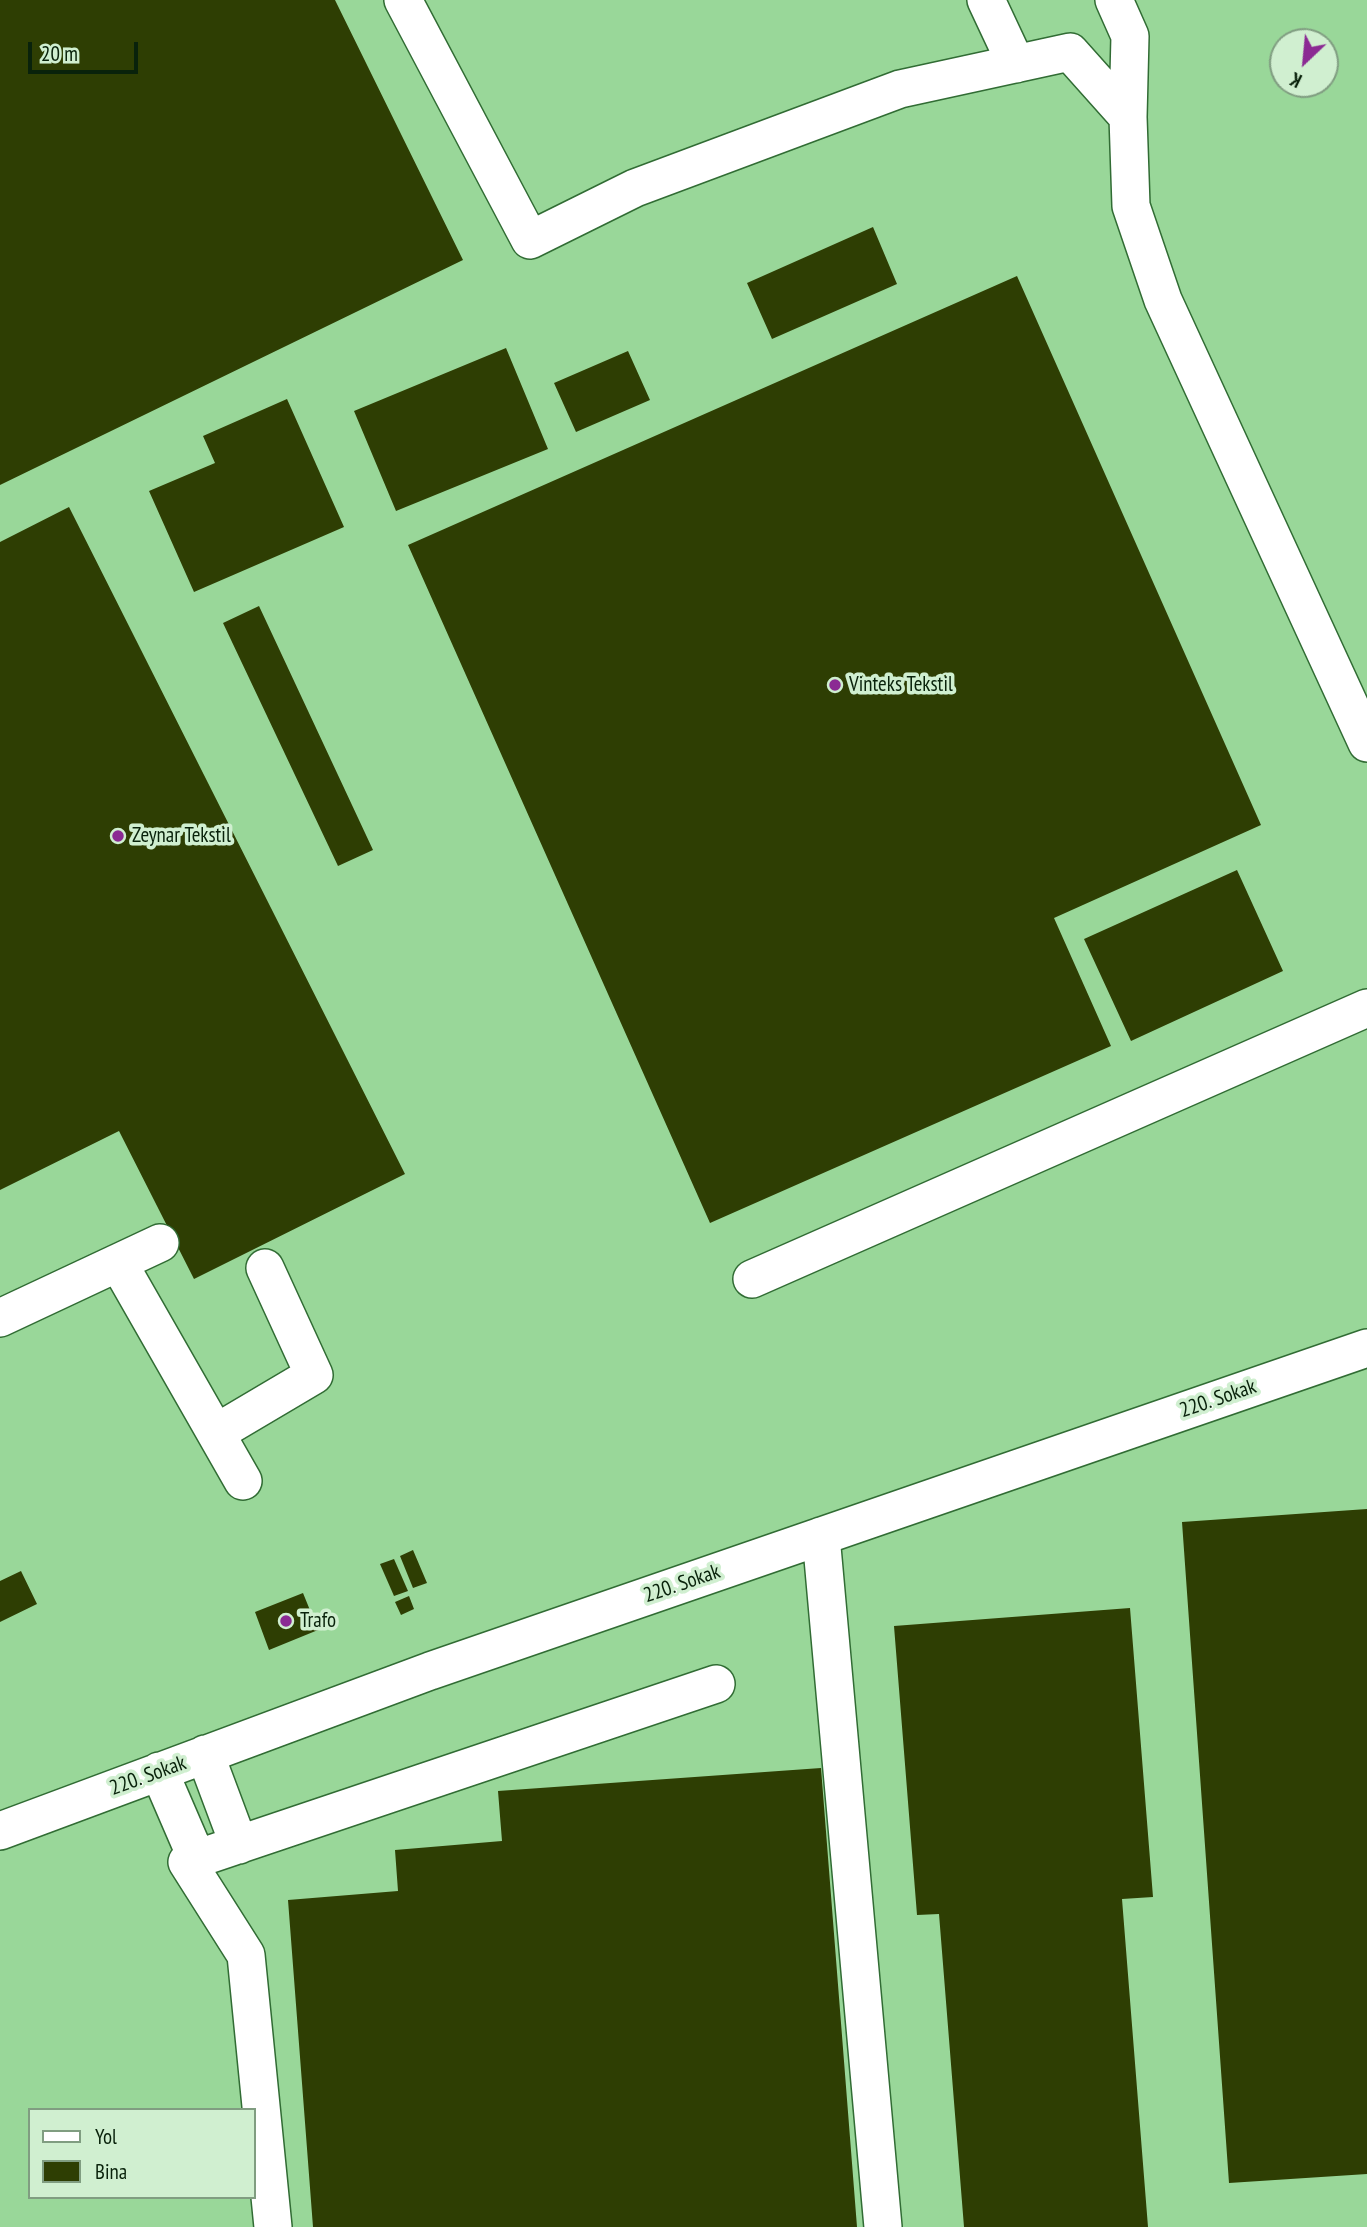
<!DOCTYPE html>
<style>
body{margin:0}
#map{position:relative;width:1367px;height:2227px;overflow:hidden;background:#99d799;font-family:"PT Sans Narrow",sans-serif}
canvas{display:block}
.legend{position:absolute;left:28px;top:2108px;width:228px;height:91px;box-sizing:border-box;background:#d0efd0;border:2px solid #809d81;margin:0;padding:9px 12px;list-style:none;font-size:21px;color:#09220b}
.legend li{display:flex;align-items:center;gap:14px;height:35px}
.legend b{width:35px;border:2px solid #809d81}
.north{position:absolute;left:1269px;top:28px;width:70px;height:70px;box-sizing:border-box;background:#d0efd0;border:2px solid #809d81;border-radius:50%;rotate:206deg;font-size:19px;font-weight:700;line-height:28px;text-align:center;color:#09220b}
.north::after{content:'';display:block;margin:auto;width:24px;height:32px;background:#8b2a93;clip-path:polygon(50% 0,100% 100%,50% 72%,0 100%)}
.scale{position:absolute;left:28px;top:42px;width:110px;height:32px;box-sizing:border-box;border:4px solid #09220b;border-top:0;padding-left:9px;font-size:21px;line-height:24px;white-space:nowrap;color:#09220b;-webkit-text-stroke:5px #d0efd0;paint-order:stroke}
</style>
<div id="map">
<canvas width="1367" height="2227"></canvas>
<ul class="legend">
<li><b style="height:9px;background:#fff"></b>Yol</li>
<li><b style="height:19px;background:#2e3e03"></b>Bina</li>
</ul>
<div class="north">K</div>
<div class="scale">20 m</div>
</div>
<script>
const c = document.querySelector('canvas').getContext('2d');
c.lineJoin = 'round';
function fillPath(path, color) { c.fillStyle = color; c.fill(path, 'evenodd'); }
const poly = rows => new Path2D(rows.map(r => 'M' + r).join(''));
function strokePath(path, color, width, dash) { c.strokeStyle = color; c.lineWidth = width; c.lineCap = dash ? 'butt' : 'round'; c.setLineDash(dash || []); c.stroke(path); }
function write(font, color, halo, rows, align = 'center') {
  c.font = font + ' "PT Sans Narrow",sans-serif'; c.lineWidth = 7; c.setLineDash([]); c.textBaseline = 'middle'; c.strokeStyle = halo; c.fillStyle = color; for (const [text, x, y, turn = 0] of rows) {
    c.save(); c.translate(x, y); c.rotate((+turn || 0) * Math.PI / 180); c.textAlign = isNaN(turn) ? turn : align; if (halo) c.strokeText(text, 0, 0); c.fillText(text, 0, 0); c.restore();
  }
}
fillPath(poly([
 [0,0,335,0,463,260,0,485],
 [873,227,897,284,772,339,747,283],
 [1017,276,1261,825,1054,918,1111,1046,710,1223,408,545],
 [506,348,548,449,396,511,354,411],
 [628,351,650,400,576,432,554,383],
 [287,399,344,527,194,592,149,491,215,463,203,436],
 [69,507,405,1174,194,1279,119,1131,0,1190,0,542],
 [259,606,373,850,338,866,223,623],
 [1237,870,1283,971,1131,1041,1084,939],
 [1367,1509,1367,2174,1229,2183,1182,1522],
 [413,1550,427,1583,413,1588,400,1556],
 [394,1559,408,1591,394,1596,380,1564],
 [21,1571,37,1604,0,1622,0,1581],
 [303,1593,318,1630,269,1650,255,1612],
 [409,1596,414,1609,401,1615,395,1602],
 [1130,1608,1153,1897,1122,1899,1148,2227,964,2227,939,1914,917,1915,894,1626],
 [821,1768,857,2227,313,2227,288,1900,398,1891,395,1850,502,1841,498,1791]
]), '#2e3e03');
const minor = poly([
 [403,0,530,240,635,188,900,89,1070,52,1128,117],
 [986,0,1016,64],
 [1114,0,1130,36,1128,117,1131,206,1163,300,1367,743],
 [119,1264,243,1481],
 [752,1279,1367,1008],
 [0,1318,160,1243],
 [216,1433,314,1375,265,1268],
 [821,1536,883,2227],
 [205,1754,239,1845],
 [159,1771,197,1859],
 [0,1831,430,1671,1367,1348],
 [273,2227,246,1955,187,1862,716,1684]
]);
strokePath(minor, '#316c34', 40);
strokePath(minor, '#fff', 37);
for (const [x, y, r, color] of [
 [835,685,7,"#8b2a93"],
 [118,836,7,"#8b2a93"],
 [286,1621,7,"#8b2a93"]
]) { const dot = new Path2D(); dot.arc(x, y, r, 0, 2 * Math.PI); c.fillStyle = color; c.fill(dot); strokePath(dot, '#d0efd0', 2.5); }
write('21px', '#09220b', '#d0efd0', [
 ["Vinteks Tekstil",849,685],
 ["Zeynar Tekstil",132,836],
 ["Trafo",300,1621]
], 'left');
write('21px', '#09220b', '#d0efd0', [
 ["220. Sokak",1218,1399,-19],
 ["220. Sokak",682,1584,-19],
 ["220. Sokak",148,1776,-20]
]);
</script>
